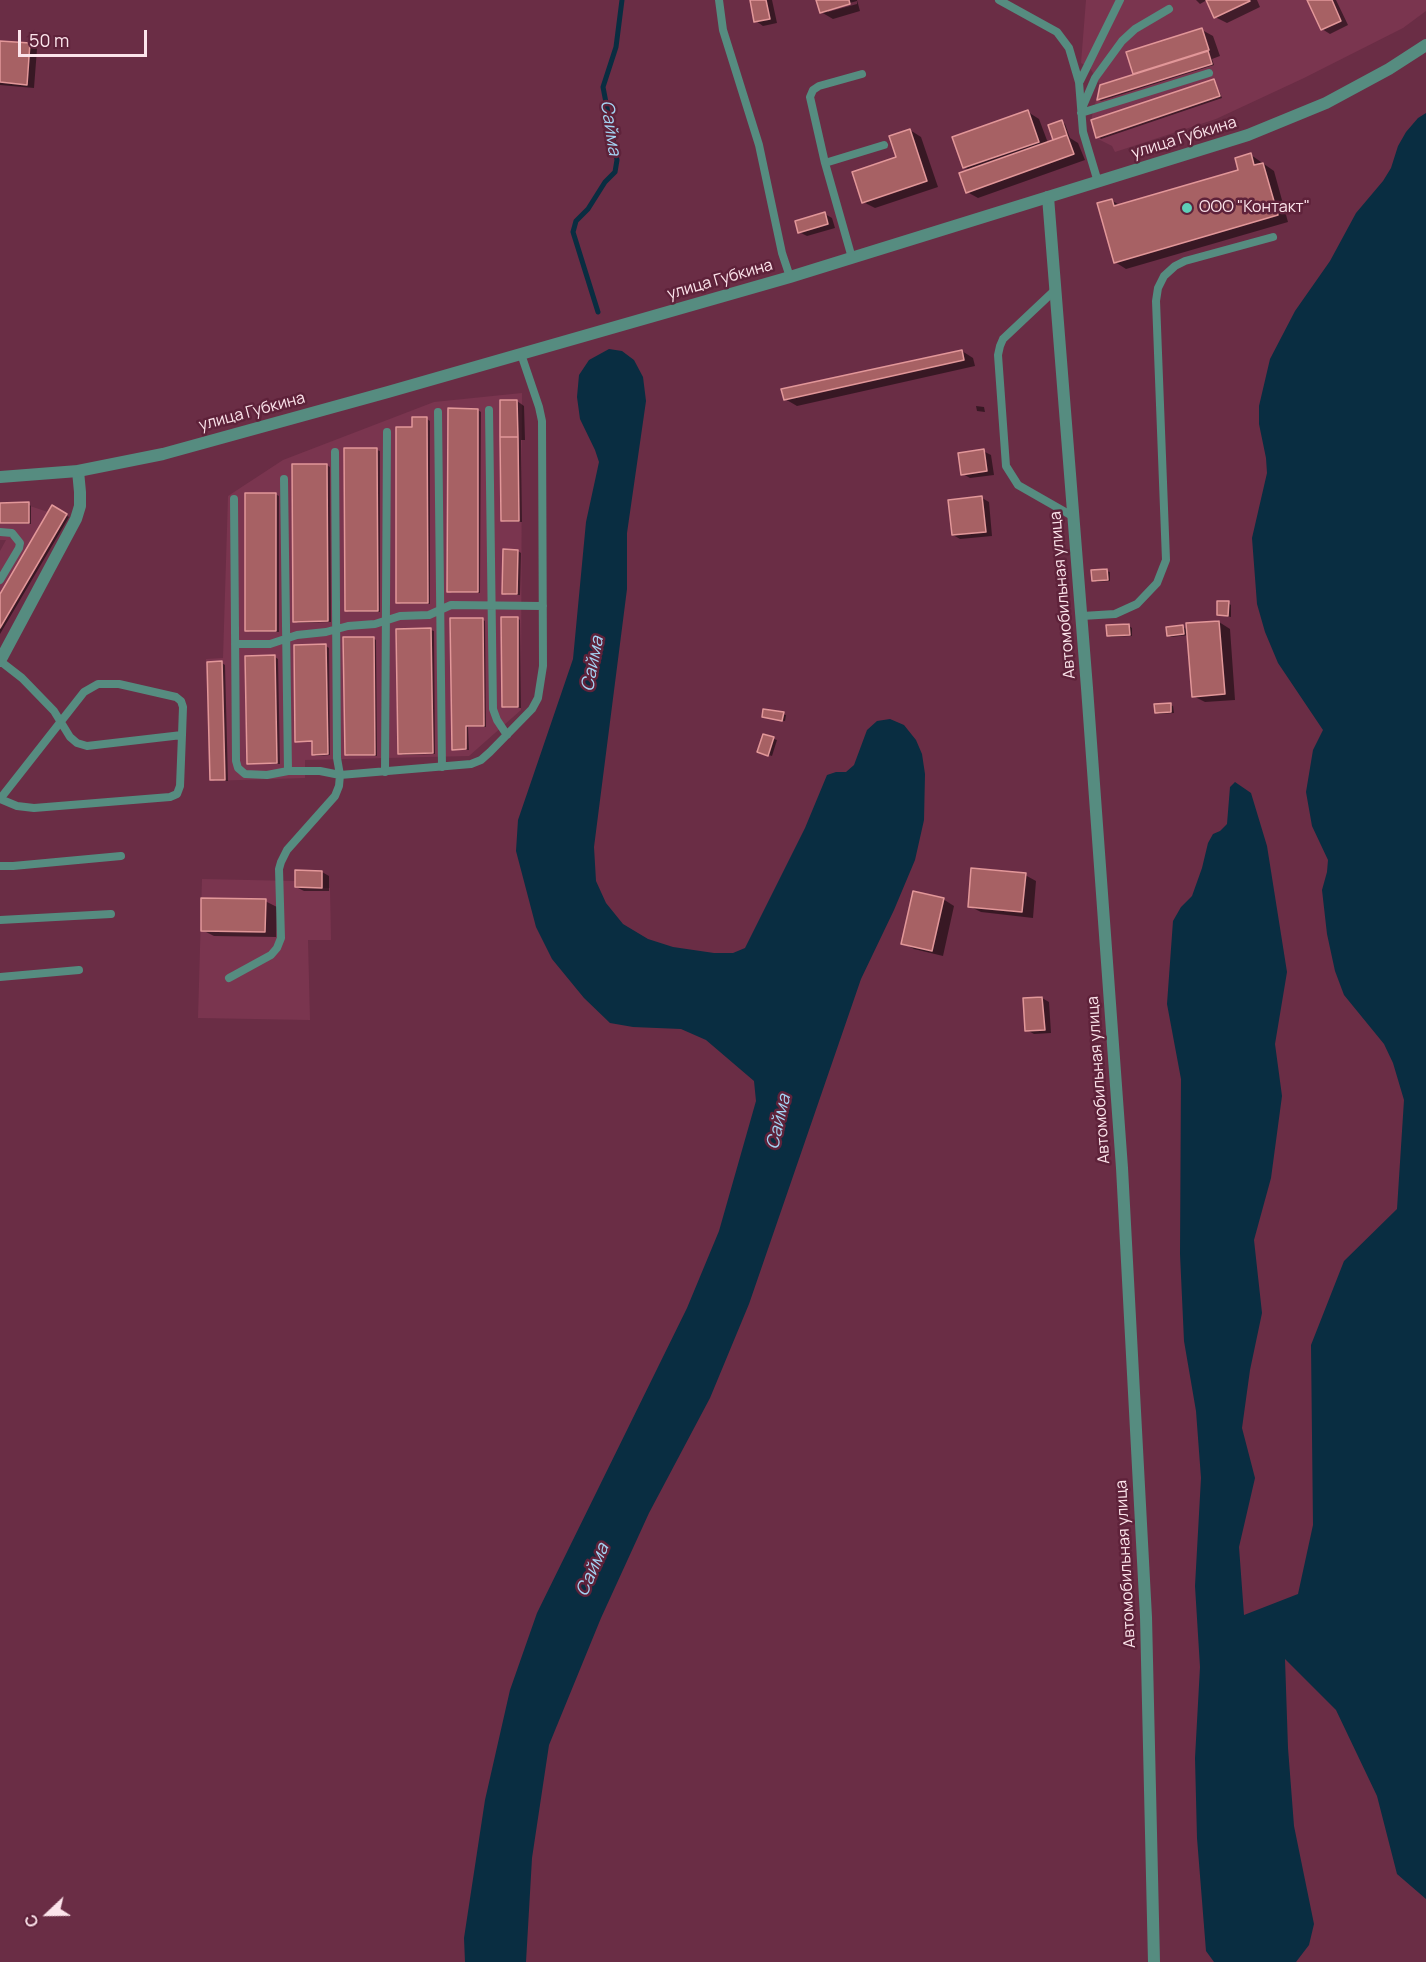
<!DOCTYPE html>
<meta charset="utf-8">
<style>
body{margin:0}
#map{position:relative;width:1426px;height:1962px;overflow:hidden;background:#6a2d45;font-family:Manrope,sans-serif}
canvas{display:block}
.north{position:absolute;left:18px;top:1884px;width:60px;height:60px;-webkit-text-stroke:4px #5e223a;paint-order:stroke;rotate:248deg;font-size:16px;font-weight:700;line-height:24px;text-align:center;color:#fce4eb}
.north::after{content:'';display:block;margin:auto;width:21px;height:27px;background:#fce4eb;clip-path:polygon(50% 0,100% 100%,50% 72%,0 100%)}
.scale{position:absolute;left:18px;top:30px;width:129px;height:27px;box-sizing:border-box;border:3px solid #fce4eb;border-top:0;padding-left:8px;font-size:18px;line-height:21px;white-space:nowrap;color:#fce4eb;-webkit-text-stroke:4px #5e223a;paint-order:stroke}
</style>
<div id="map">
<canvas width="1426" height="1962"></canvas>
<div class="north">С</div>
<div class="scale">50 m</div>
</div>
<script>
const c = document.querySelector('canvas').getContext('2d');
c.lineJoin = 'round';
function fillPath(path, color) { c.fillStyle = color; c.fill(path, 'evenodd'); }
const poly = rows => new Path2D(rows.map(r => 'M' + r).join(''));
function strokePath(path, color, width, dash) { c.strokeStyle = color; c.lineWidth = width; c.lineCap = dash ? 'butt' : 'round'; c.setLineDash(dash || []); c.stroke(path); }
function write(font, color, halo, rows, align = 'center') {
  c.font = font + ' Manrope,sans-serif'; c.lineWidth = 5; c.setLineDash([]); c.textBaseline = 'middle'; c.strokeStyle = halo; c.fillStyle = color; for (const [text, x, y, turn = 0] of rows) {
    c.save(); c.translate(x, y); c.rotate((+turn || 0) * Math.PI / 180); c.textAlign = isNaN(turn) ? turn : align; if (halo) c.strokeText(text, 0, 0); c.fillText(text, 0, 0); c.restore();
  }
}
fillPath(poly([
 [1086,0,1426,0,1426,11,1403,28,1304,78,1216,119,1115,152,1112,146,1096,138,1091,120,1100,85,1090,68,1081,63],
 [522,393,521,710,469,756,305,760,305,778,209,781,206,659,223,658,228,496,283,460,434,402],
 [29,502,30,506,48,512,52,505,67,514,0,628,0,551,6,540,0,540,0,503],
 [295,870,322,871,322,888,330,888,331,940,308,940,310,1020,198,1018,202,879,295,881]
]), '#7a354f');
fillPath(poly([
 [1426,113,1426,1899,1397,1874,1377,1796,1336,1710,1285,1659,1288,1748,1294,1826,1314,1924,1309,1945,1296,1962,1214,1962,1206,1951,1197,1838,1195,1758,1200,1667,1195,1586,1201,1478,1196,1411,1184,1341,1180,1254,1181,1079,1167,1004,1173,921,1181,907,1192,896,1202,868,1208,843,1213,834,1220,831,1227,824,1230,787,1235,782,1251,793,1267,846,1287,972,1275,1044,1282,1096,1271,1178,1254,1240,1262,1313,1250,1370,1242,1428,1255,1478,1239,1547,1244,1615,1298,1594,1313,1525,1311,1345,1344,1261,1397,1209,1404,1100,1393,1063,1384,1044,1344,995,1335,971,1327,934,1322,890,1327,872,1328,860,1312,826,1306,792,1313,750,1323,730,1278,663,1265,632,1257,604,1252,538,1267,473,1266,458,1259,424,1259,406,1270,359,1295,311,1330,261,1356,213,1383,181,1391,168,1398,146,1406,132,1418,118],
 [609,349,622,351,634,360,643,377,646,401,627,533,627,589,594,847,596,881,606,903,623,924,648,939,673,947,714,953,733,953,745,948,805,828,827,775,836,772,846,772,854,765,867,730,877,721,890,719,904,725,916,740,922,754,925,774,924,820,915,860,894,910,861,979,749,1304,710,1398,649,1513,601,1618,549,1745,532,1858,526,1962,465,1962,464,1938,485,1800,510,1690,537,1613,687,1308,719,1231,756,1101,754,1081,706,1040,681,1029,633,1027,610,1023,584,998,552,959,536,927,516,851,518,820,573,659,586,522,599,462,595,450,580,419,577,397,579,375,589,360]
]), '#092d41');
fillPath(poly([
 [751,0,772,0,777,23,763,26,756,21],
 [818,0,857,0,860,11,833,19,821,12],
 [857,1,857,4,828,12,828,9],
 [1196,0,1257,0,1260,7,1227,23,1215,17,1207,0,1200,4],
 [1309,0,1336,0,1348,25,1330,34,1322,29],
 [1202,30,1213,36,1220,56,1212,59,1214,65,1101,101,1098,99,1137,74,1134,73],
 [0,42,30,45,37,49,34,88,0,85],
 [1213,81,1216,83,1222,98,1101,139,1098,137],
 [1028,112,1039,119,1048,143,1055,141,1062,122,1065,124,1070,138,1078,143,1085,160,978,198,967,192,970,171,964,167],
 [910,130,921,137,938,187,875,208,863,202,898,158],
 [1251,155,1274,171,1288,222,1126,269,1115,262,1111,200,1121,206,1240,171],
 [825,214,832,218,835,228,807,236,799,232],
 [962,351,973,358,975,366,797,406,785,399],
 [517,401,524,406,525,440,521,440,522,522,506,522,503,521],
 [976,406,984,407,985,412,977,411],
 [450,410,478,410,481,412,480,593,452,593,449,591],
 [427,419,430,421,430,604,401,604,398,602,414,428],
 [377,450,380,451,380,612,349,612,346,610],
 [983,451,991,455,994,475,970,478,963,474],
 [327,465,330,467,331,622,298,623,295,621],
 [275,494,279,496,279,632,250,632,247,630],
 [982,498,989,502,992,536,960,539,953,535],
 [28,504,31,506,31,524,0,524,0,505],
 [53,507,69,517,0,634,0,596],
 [518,551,521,553,520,595,507,595,504,593],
 [1106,571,1110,572,1110,581,1097,582,1094,580],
 [1228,603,1231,605,1231,617,1218,615],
 [517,618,520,620,521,708,506,708,503,706],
 [482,619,485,621,486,727,468,727,469,750,456,750,453,749],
 [1219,622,1230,629,1235,700,1205,702,1193,696,1189,635,1171,637,1168,635,1183,627,1188,630],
 [1129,626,1132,628,1132,636,1111,637,1108,635],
 [431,630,434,631,435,754,403,755,399,753],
 [373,638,376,640,377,756,349,756,346,754],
 [326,646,329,648,330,755,316,756,313,754,313,742,297,741],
 [275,657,278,659,280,764,251,764,248,763],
 [222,663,225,665,228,781,215,781,212,779],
 [1170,705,1173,706,1174,713,1159,714,1156,712],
 [783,714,786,715,785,721,763,716],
 [764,736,777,740,772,756,762,753],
 [322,872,329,876,329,891,304,891,296,887],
 [1025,875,1036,881,1033,918,981,912,969,906],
 [943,899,954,906,943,956,914,949,903,943],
 [265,901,277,907,276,937,214,936,202,930],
 [1042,998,1049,1002,1051,1033,1034,1034,1027,1030]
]), '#0007');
strokePath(poly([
 [598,312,573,232,576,221,588,209,605,182,615,172,617,160,603,87,616,47,622,0]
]), '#092d41', 5);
const building = poly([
 [750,0,766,0,770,19,754,22,750,0],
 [816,0,849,0,850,4,820,13,816,0],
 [1206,0,1249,0,1250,1,1214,18,1206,0],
 [1307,0,1332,0,1341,21,1321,30,1307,0],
 [1202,28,1209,50,1133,74,1126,52,1202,28],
 [0,41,30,43,27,85,0,82,0,41],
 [1208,51,1212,64,1097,100,1100,85,1208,51],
 [1214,79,1220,96,1096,138,1091,120,1214,79],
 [1028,110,1039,142,963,168,952,137,1028,110],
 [1062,120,1067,135,1053,140,1048,125,1062,120],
 [910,129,927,181,862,203,852,172,896,157,889,136,910,129],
 [1067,135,1074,154,966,193,959,173,1067,135],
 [1251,153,1254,165,1263,163,1278,215,1114,263,1097,203,1112,199,1114,206,1238,170,1235,158,1251,153],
 [825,212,828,224,798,233,795,221,825,212],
 [962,350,964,360,784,400,781,389,962,350],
 [500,400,517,400,518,437,500,437,500,400],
 [448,408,478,409,478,592,447,592,448,408],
 [412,417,427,417,428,603,396,603,396,427,412,427,412,417],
 [500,437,518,437,519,521,501,521,500,437],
 [344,448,377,448,378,611,345,611,344,448],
 [984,449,987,471,961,475,958,453,984,449],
 [292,464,327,464,328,621,293,622,292,464],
 [245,493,276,493,276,631,245,631,245,493],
 [982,496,986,532,952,535,948,500,982,496],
 [29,502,29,523,0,523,0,503,29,502],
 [52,505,67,514,0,628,0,594,52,505],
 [503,549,518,550,517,594,502,594,503,549],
 [1107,569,1108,580,1092,581,1091,570,1107,569],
 [1217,601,1229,601,1228,616,1217,615,1217,601],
 [501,617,518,617,518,707,502,707,501,617],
 [450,618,483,618,484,726,466,726,466,749,452,750,450,618],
 [1219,621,1225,694,1192,697,1186,623,1219,621],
 [1129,624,1130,635,1107,636,1106,625,1129,624],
 [1183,625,1184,634,1167,636,1166,627,1183,625],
 [431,628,433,753,398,754,396,629,431,628],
 [343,637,374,637,375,755,345,755,343,637],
 [326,644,328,754,312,755,312,741,295,742,294,645,326,644],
 [275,655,277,763,247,764,245,656,275,655],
 [222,661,225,780,210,780,207,662,222,661],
 [1171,703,1171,712,1155,713,1154,704,1171,703],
 [763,709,784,712,782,721,762,717,763,709],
 [763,734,774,737,768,756,757,752,763,734],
 [971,868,1026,873,1022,912,968,907,971,868],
 [295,870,322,871,322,888,295,887,295,870],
 [913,891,944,898,932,951,901,944,913,891],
 [201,898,266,899,265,932,201,931,201,898],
 [1042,997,1045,1030,1025,1031,1023,998,1042,997]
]);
fillPath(building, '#a76164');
strokePath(building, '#e29799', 1.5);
strokePath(poly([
 [719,0,723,30,759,145,782,253,790,277],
 [999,0,1057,32,1069,48,1079,82,1083,132,1098,182],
 [1080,81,1120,0],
 [1083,106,1095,78,1122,41,1135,29,1169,9],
 [1081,113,1209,73],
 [825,163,884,145],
 [852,258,825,163,810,97,813,90,819,86,862,74],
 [1055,290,1003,339,1000,346,998,355,1006,466,1018,485,1074,517],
 [489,410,493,709,497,720,507,735],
 [438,412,442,767],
 [284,479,288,771],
 [234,499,236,761,238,768,245,774,267,775,288,771,320,771,340,775,337,758,335,452],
 [0,532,12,533,20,543,19,548,0,580],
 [1082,616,1115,614,1137,604,1157,583,1166,560,1156,301,1158,288,1164,276,1175,266,1185,261,1273,237],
 [235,644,270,644,297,635,326,632,348,626,375,624,400,616,429,615,451,605,543,606],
 [385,772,387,432],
 [0,799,17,806,34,808,170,797,177,794,180,786,182,735,87,746,77,743,70,737,54,711,22,678,0,661],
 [0,799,84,692,98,684,119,684,176,697,181,701,183,707,182,735],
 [0,866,13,866,121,856],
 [0,920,111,914],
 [0,977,79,970],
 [229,978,271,955,277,948,281,938,279,869,281,862,287,850,335,796,339,786,340,775,471,764,481,760,490,752,532,709,538,698,543,666,542,421,539,407,521,354]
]), '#568c80', 8);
strokePath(poly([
 [1048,197,1087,688,1122,1168,1146,1617,1154,1962],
 [0,661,76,519,80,506,80,492,78,471]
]), '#568c80', 12);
strokePath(poly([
 [0,477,78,471,163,454,388,392,790,277,1248,135,1326,103,1389,69,1426,45]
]), '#568c80', 12);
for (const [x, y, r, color] of [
 [1187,208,6,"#5eceb7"]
]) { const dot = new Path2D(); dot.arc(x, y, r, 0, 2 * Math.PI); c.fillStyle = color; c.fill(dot); strokePath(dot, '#5e223a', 2); }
write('16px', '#fce4eb', '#5e223a', [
 ["улица Губкина",1184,138,-17],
 ["улица Губкина",720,280,-16],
 ["улица Губкина",252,412,-15],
 ["Автомобильная улица",1063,595,-95],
 ["Автомобильная улица",1099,1080,-94],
 ["Автомобильная улица",1126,1564,-93]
]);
write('16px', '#fce4eb', '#5e223a', [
 ["ООО \"Контакт\"",1199,208]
], 'left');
write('italic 18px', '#a4d3f2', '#5e223a', [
 ["Сайма",610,128,81],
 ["Сайма",593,664,-79],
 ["Сайма",779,1122,-77],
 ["Сайма",593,1570,-66]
]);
</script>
